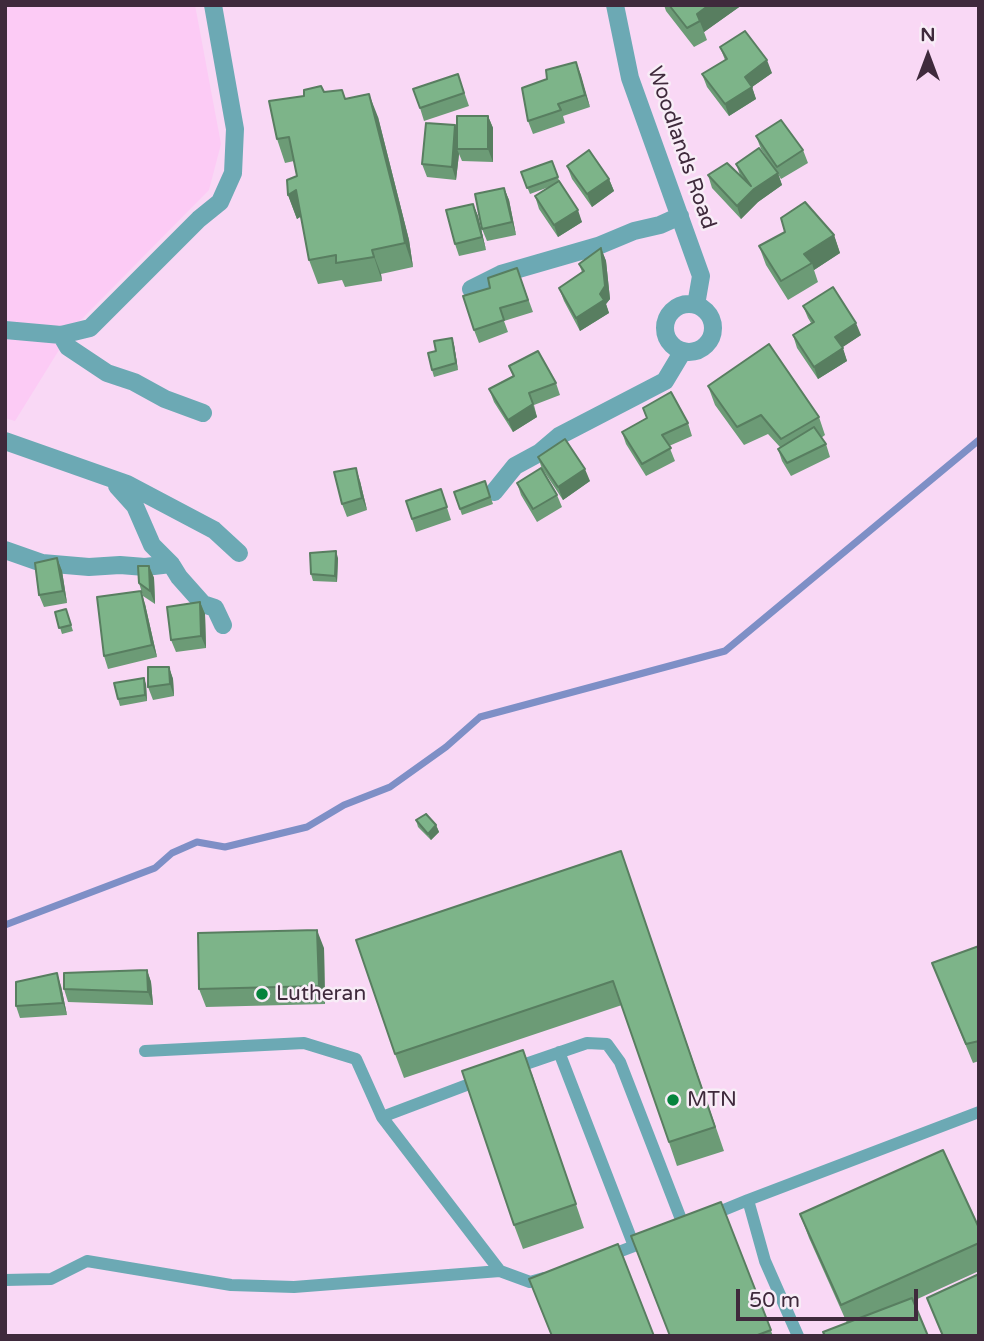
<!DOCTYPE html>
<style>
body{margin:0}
#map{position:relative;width:984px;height:1341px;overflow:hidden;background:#f9d8f5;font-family:"Varela Round",sans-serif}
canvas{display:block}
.frame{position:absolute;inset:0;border:7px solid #3f2a3c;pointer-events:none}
.north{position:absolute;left:893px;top:21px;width:70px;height:70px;-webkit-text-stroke:5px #f8edf7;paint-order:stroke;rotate:0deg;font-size:19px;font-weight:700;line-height:28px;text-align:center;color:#3f2a3c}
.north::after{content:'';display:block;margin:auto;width:24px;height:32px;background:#3f2a3c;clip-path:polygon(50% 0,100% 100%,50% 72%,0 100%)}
.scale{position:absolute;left:736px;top:1289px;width:182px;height:32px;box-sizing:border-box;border:4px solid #3f2a3c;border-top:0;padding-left:9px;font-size:21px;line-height:24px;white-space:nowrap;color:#3f2a3c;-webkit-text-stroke:5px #f8edf7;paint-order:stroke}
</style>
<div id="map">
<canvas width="984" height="1341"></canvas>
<div class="frame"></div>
<div class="north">N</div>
<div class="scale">50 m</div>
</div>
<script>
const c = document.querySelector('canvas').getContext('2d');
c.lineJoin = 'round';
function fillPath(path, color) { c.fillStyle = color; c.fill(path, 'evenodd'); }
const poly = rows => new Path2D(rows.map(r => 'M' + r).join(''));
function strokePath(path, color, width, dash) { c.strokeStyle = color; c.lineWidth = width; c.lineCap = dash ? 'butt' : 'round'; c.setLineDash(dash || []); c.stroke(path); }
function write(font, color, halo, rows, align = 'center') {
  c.font = font + ' "Varela Round",sans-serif'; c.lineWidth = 5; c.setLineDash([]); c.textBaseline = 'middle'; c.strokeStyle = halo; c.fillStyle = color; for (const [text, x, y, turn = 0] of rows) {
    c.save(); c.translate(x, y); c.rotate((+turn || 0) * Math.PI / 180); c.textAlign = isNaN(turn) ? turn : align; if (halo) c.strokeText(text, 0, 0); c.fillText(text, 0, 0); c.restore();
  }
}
fillPath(poly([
 [5,5,195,5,221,144,209,190,72,329,15,421,5,418]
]), '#fccbf5');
strokePath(poly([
 [5,925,155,868,172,853,197,842,225,847,307,827,344,805,390,787,446,747,480,717,725,651,979,440]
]), '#7e8fc6', 7);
strokePath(poly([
 [145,1051,304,1043,356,1059,382,1117,500,1271,530,1282,544,1278],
 [559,1052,634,1246],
 [514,1068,587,1043,607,1044,620,1062,684,1227],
 [382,1117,480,1080],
 [748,1200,979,1112],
 [709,1216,748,1200,765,1261,798,1336],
 [608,1256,650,1240],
 [5,1280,51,1279,87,1261,231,1285,294,1287,500,1271]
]), '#6ca9b4', 12);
strokePath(poly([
 [615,5,630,78,701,276,696,305],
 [471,289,501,274,598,246,634,231,660,225,680,216],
 '665 328a24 24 0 1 1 48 0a24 24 0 1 1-48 0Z',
 [5,330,61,335,90,328,199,219,220,202,233,173,235,129,213,5],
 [61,335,68,347,107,373,134,382,165,399,203,413],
 [5,441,127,484,214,530,239,553],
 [117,486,135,506,152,545,171,564,179,577,203,604,215,608,223,625],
 [494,492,515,466,539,453,559,436,665,381,683,351],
 [5,550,42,563,89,567,120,565,145,567,171,564]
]), '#6ca9b4', 18);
fillPath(poly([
 [664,5,742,5,704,32,707,40,694,47,666,11],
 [720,47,772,73,752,87,756,99,729,116,707,87,702,74,725,60],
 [576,62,590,107,563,116,565,123,533,134,528,121,547,79],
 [458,74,469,106,424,121,420,108],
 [324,92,345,99,378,117,409,240,413,267,381,274,382,281,345,287,342,280,318,284,309,260,301,216,297,219,288,195,297,176,294,161,285,163,277,139],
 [488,116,493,128,493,162,462,161,459,154,456,180,427,177,422,164,455,125,457,130],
 [756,136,803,150,808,163,781,179,778,174,782,185,758,202,741,219,712,188,708,175,740,175,736,164,770,162,761,149],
 [552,161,560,183,582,222,558,237,539,209,535,196,549,187,530,194,521,172],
 [567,166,609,179,614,191,592,207,572,179],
 [504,188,509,200,516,235,487,241,482,229],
 [473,204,478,216,486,250,459,256,455,244],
 [785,232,834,235,840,253,814,270,818,282,788,300,766,265,759,246],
 [601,248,606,261,610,299,606,304,609,313,580,331,564,301,559,288,582,272,579,264],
 [517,268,533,312,504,321,508,332,479,343,474,330,490,288],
 [803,306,861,335,842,347,847,361,818,379,797,348,793,335,811,323,808,318],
 [452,338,454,345,458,370,434,377,432,370,436,351],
 [509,366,556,383,560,395,534,405,537,417,513,432,494,402,489,389,513,376],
 [708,386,819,417,825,435,821,438,826,444,830,457,791,476,782,461,778,449,780,447,768,434,744,445,715,405],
 [643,408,688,423,692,436,669,446,675,461,646,476,626,444,622,432,647,418],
 [538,457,590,481,563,500,543,470,557,495,562,507,537,522,521,495,517,483,542,469],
 [360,481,367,510,347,517,342,504],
 [485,481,493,504,462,515,454,492],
 [441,489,451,520,416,532,406,501],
 [57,558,62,571,67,603,44,607,39,595],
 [338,558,337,582,313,581,311,574],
 [149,566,154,578,155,604,143,596,139,583],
 [200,602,205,614,206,648,176,652,171,640],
 [145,604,157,657,108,669,104,656],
 [66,609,73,631,62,634,55,612],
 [169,667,173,679,174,696,153,700,148,687],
 [146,684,147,701,120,706,118,699],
 [416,820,436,825,439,832,431,840,418,827],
 [621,851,724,1151,677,1166,622,1005,404,1078,395,1054],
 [979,946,979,1061,973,1063,932,963],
 [324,948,325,1004,206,1007,199,989],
 [147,970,151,982,153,1005,68,1002,64,989],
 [61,986,67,1015,20,1018,16,1006],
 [532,1074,584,1228,523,1249,514,1225],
 [721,1202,773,1336,670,1336,640,1260,631,1236],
 [800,1214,979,1228,979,1271,913,1301,847,1323,809,1238]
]), '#6c9b76');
fillPath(poly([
 [709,5,742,5,704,32,697,14],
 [767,60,772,73,752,87,756,99,729,116,725,104,745,77],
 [576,62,581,75,590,107,585,95],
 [369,94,378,117,409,240,413,267,405,243],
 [488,116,493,128,493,162,488,149],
 [455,125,460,138,457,149,459,154,456,180,452,167],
 [778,173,782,185,758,202,741,219,737,206,754,189],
 [609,179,614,191,592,207,587,194],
 [504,188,509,200,516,235,512,222],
 [296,190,305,214,297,219,288,195],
 [473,204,478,216,486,250,482,237],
 [578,210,582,222,558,237,554,225],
 [834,235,840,253,814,270,812,263,804,254],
 [601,248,606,261,610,299,606,304,609,313,580,331,576,318,600,294],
 [372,250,381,274,382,281,374,257],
 [856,323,861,335,840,349,835,337],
 [452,338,454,345,458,370,456,363],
 [843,348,847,361,818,379,814,367],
 [529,393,537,417,513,432,508,420],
 [356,468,360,481,367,510,362,498],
 [585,469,590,481,563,500,558,487],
 [336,551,338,558,337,582,335,576],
 [57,558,62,571,67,603,63,591],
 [149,566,154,578,155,604,150,591],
 [141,591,145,604,157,657,152,645],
 [200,602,205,614,206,648,201,636],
 [169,667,173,679,174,696,170,684],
 [144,678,146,684,147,701,145,695],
 [436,825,439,832,431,840,428,834],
 [317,930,324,948,325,1004,319,986],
 [147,970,151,982,153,1005,148,992],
 [57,973,61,986,67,1015,63,1003]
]), '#587e60');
const building = poly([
 [669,5,709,5,697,14,700,21,687,28,669,5],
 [745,31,767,60,745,77,752,87,725,104,702,74,727,59,720,47,745,31],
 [576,62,585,95,558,104,561,110,528,121,522,88,547,79,546,70,576,62],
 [458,74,464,93,420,108,413,89,458,74],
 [321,86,324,92,342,90,345,99,369,94,400,216,405,243,372,250,374,257,336,263,336,255,309,260,296,190,288,195,287,180,297,176,289,137,277,139,269,101,304,96,304,90,321,86],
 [457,116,488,116,488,149,457,149,457,116],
 [781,120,803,150,777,167,756,136,781,120],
 [426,123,455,125,452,167,422,164,426,123],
 [759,148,778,173,754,189,737,206,708,175,727,163,751,186,736,164,759,148],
 [589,150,609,179,587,194,567,166,589,150],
 [552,161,558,177,527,188,521,172,552,161],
 [559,181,578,210,554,225,535,196,559,181],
 [504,188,512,222,482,229,475,194,504,188],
 [805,202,834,235,804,254,812,263,781,281,759,246,785,232,781,218,805,202],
 [473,204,482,237,455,244,446,210,473,204],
 [601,248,605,286,600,294,604,300,576,318,559,288,584,271,579,264,601,248],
 [517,268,528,300,500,308,504,320,474,330,463,296,490,288,488,278,517,268],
 [833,287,856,323,835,337,843,348,814,367,793,335,814,322,803,306,833,287],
 [452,338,456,363,432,370,428,353,436,351,434,341,452,338],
 [769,344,819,417,781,439,761,415,737,427,708,386,769,344],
 [538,351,556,383,529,393,533,404,508,420,489,389,514,376,509,366,538,351],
 [671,392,688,423,662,435,671,448,642,464,622,432,647,418,643,408,671,392],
 [814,427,826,444,787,463,778,449,814,427],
 [565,439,585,469,558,487,538,457,565,439],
 [356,468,362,498,342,504,334,472,356,468],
 [541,468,557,495,533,509,517,483,541,468],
 [485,481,490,497,460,509,454,492,485,481],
 [441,489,447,507,412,519,406,501,441,489],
 [336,551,335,576,311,574,310,553,336,551],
 [57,558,63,591,39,595,35,563,57,558],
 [138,566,149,566,150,591,139,583,138,566],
 [141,591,152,645,104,656,97,597,141,591],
 [200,602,201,636,171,640,167,607,200,602],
 [66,609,71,625,59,628,55,612,66,609],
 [148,667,169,667,170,684,148,687,148,667],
 [144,678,145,695,118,699,114,683,144,678],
 [426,814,436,825,428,834,416,820,426,814],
 [621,851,715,1127,669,1142,613,981,395,1054,356,940,621,851],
 [317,930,319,986,199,989,198,933,317,930],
 [979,946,979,1041,966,1044,932,963,979,946],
 [147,970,148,992,64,989,64,973,147,970],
 [57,973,63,1003,16,1006,16,982,57,973],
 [523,1050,576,1204,514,1225,462,1071,523,1050],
 [943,1150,979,1228,979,1243,841,1305,800,1214,943,1150],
 [721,1202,771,1330,755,1336,670,1336,631,1236,721,1202],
 [618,1244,654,1336,552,1336,529,1279,618,1244],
 [979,1274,979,1336,943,1336,927,1298,979,1274],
 [912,1298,928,1336,825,1336,823,1332,912,1298]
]);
fillPath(building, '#7db489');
strokePath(building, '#587e60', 2);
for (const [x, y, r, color] of [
 [262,994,7,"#06843d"],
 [673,1100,7,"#06843d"]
]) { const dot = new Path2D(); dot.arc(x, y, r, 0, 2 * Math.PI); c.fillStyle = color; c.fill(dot); strokePath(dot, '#f8edf7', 2.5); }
write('21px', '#3f2a3c', '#f8edf7', [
 ["Woodlands Road",681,148,71]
]);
write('21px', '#3f2a3c', '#f8edf7', [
 ["Lutheran",276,994],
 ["MTN",687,1100]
], 'left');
</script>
